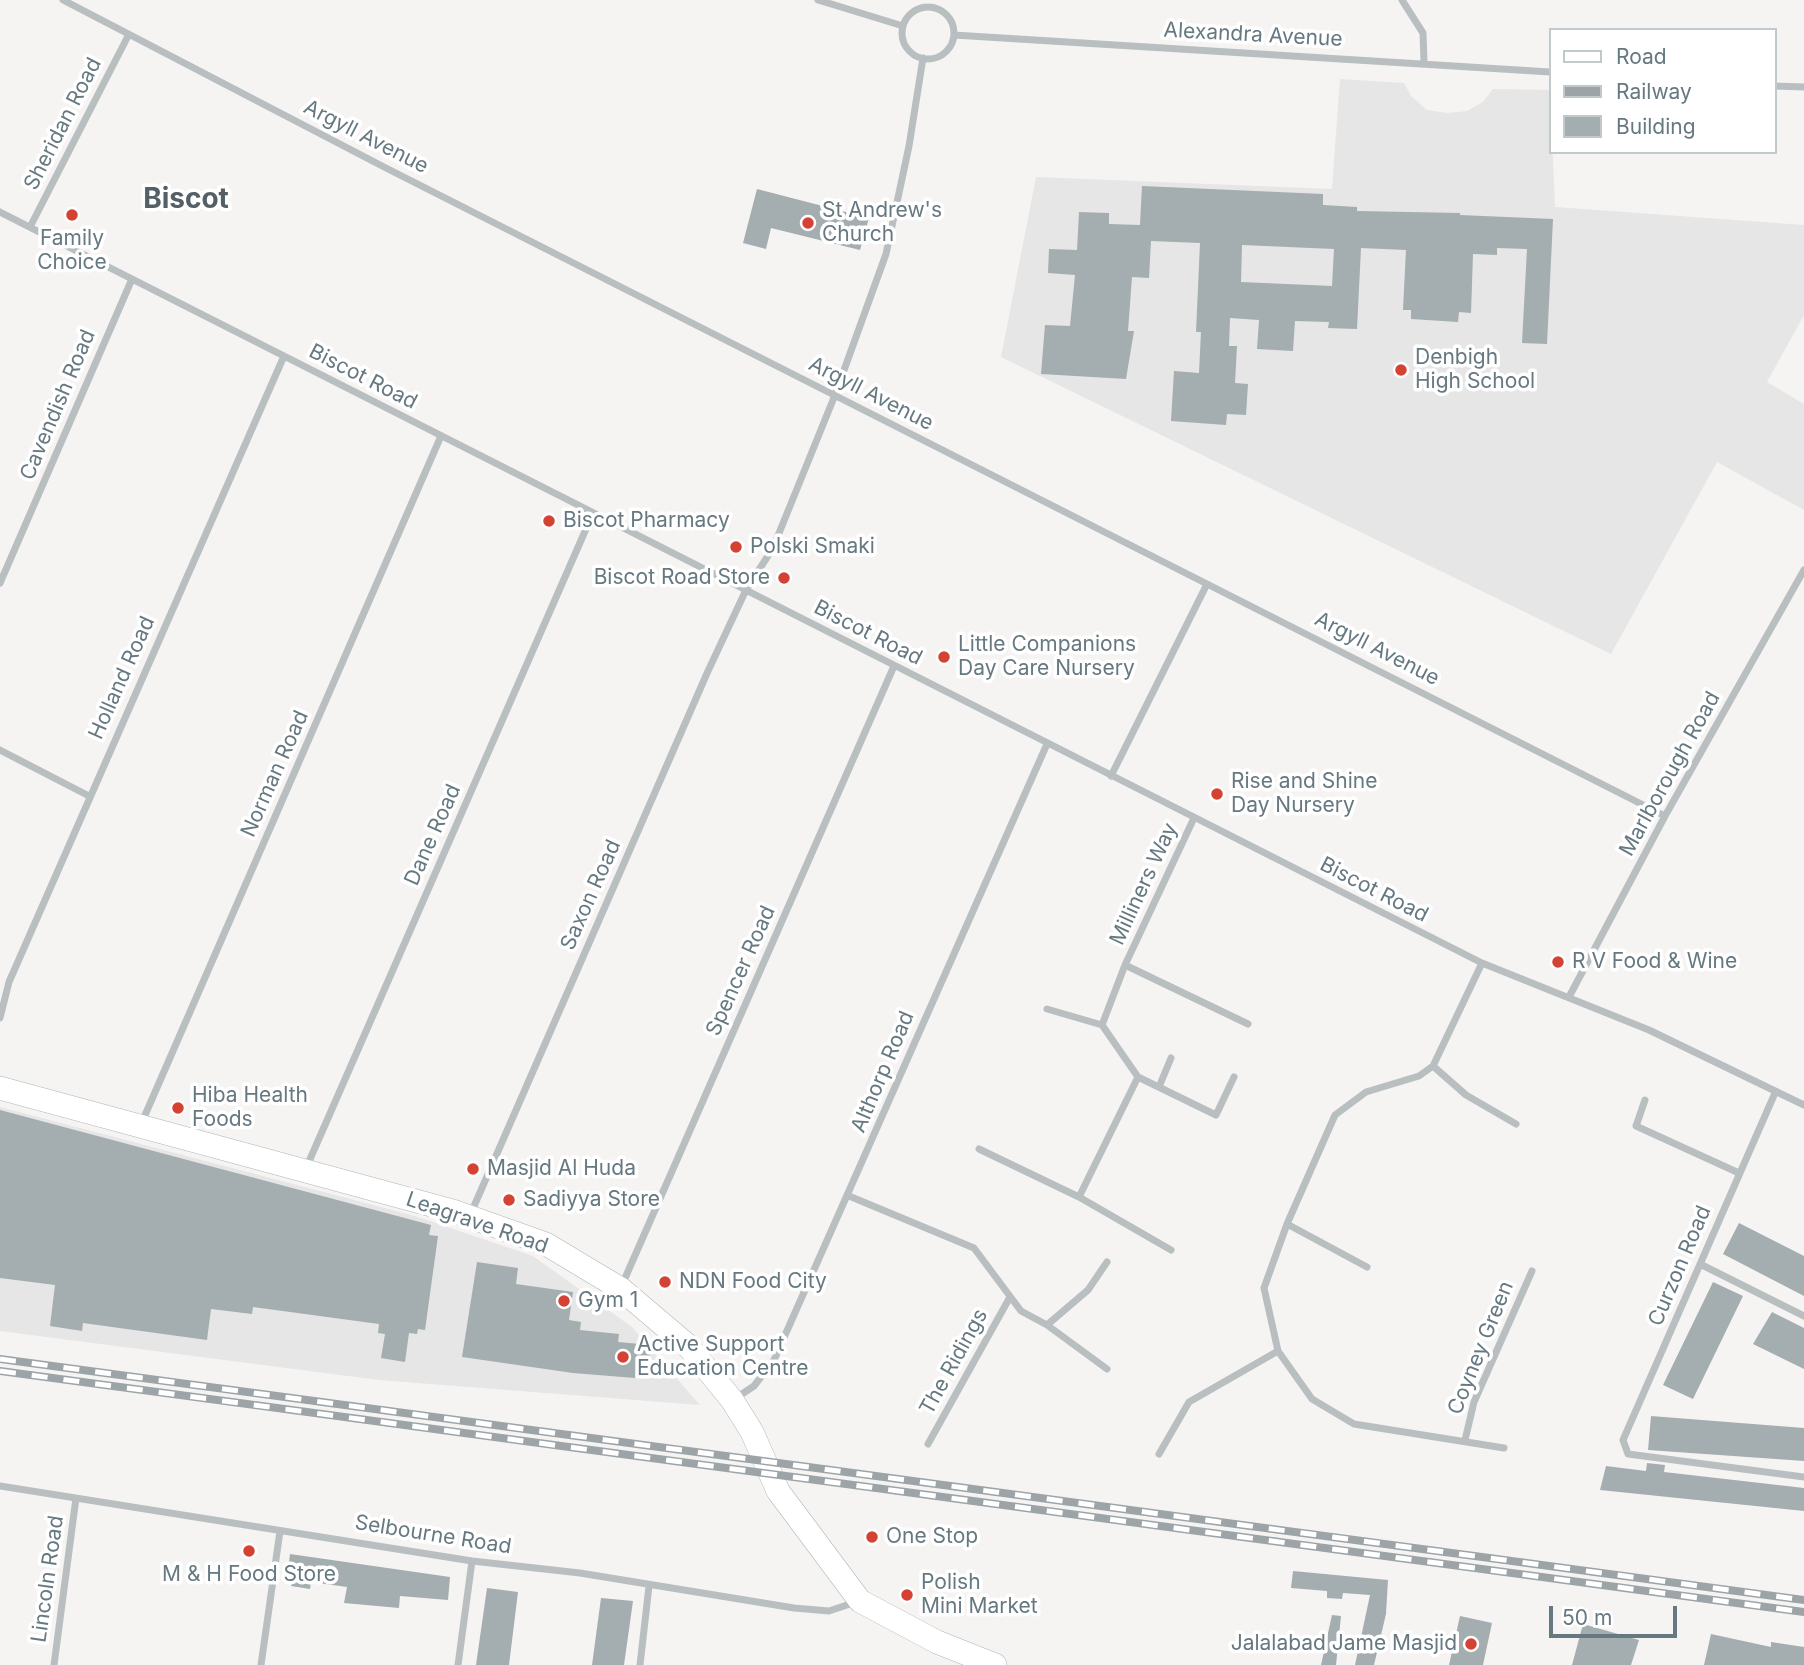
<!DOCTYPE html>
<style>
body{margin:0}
#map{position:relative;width:1804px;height:1665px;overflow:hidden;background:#f5f4f2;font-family:Inter,sans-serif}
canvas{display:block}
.legend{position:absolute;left:1549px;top:28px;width:228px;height:126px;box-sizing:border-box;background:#fff;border:2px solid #c2c9cc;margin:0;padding:9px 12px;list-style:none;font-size:21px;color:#667880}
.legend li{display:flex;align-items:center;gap:14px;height:35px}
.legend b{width:35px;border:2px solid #c2c9cc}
.scale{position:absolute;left:1549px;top:1606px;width:128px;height:32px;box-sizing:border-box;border:4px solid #667880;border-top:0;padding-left:9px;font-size:21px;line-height:24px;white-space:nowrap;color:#667880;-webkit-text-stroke:5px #fff;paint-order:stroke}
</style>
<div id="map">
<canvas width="1804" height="1665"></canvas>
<ul class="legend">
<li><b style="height:9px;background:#fff"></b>Road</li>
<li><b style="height:9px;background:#9ca4a7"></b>Railway</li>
<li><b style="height:19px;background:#a4adb0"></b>Building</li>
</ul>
<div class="scale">50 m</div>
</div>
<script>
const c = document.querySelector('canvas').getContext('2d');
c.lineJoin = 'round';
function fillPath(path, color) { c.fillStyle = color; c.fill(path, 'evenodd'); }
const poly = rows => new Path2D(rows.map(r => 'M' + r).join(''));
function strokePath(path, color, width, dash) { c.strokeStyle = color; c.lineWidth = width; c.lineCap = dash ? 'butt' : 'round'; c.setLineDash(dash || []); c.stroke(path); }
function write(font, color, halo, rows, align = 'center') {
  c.font = font + ' Inter,sans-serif'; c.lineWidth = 7; c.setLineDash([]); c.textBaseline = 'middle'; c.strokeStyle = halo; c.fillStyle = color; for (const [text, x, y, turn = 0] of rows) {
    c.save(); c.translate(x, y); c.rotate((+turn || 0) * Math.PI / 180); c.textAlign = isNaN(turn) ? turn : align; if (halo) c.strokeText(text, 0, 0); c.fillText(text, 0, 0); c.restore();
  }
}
fillPath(poly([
 [1340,79,1404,83,1411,96,1427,110,1447,113,1467,111,1483,102,1493,89,1550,90,1555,207,1804,225,1804,315,1767,382,1804,404,1804,510,1717,462,1611,654,1001,357,1036,177,1332,189],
 [0,1107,415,1216,533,1256,632,1327,700,1405,379,1380,0,1331]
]), '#e5e6e5');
fillPath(poly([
 [1142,186,1323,194,1323,205,1357,207,1357,211,1460,213,1460,215,1553,219,1547,344,1522,343,1527,249,1497,248,1497,255,1473,254,1471,313,1459,312,1458,322,1411,319,1411,310,1403,310,1406,250,1361,248,1357,329,1328,328,1329,322,1295,321,1293,351,1257,349,1259,320,1230,318,1229,346,1237,346,1235,383,1248,384,1246,415,1227,414,1226,425,1171,421,1174,371,1199,373,1201,332,1196,332,1200,243,1151,241,1149,278,1132,277,1128,331,1134,331,1126,379,1041,374,1045,325,1070,326,1075,275,1048,273,1049,249,1077,250,1079,212,1109,213,1109,224,1140,225],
 [1242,245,1334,249,1332,286,1241,282],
 [757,189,869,218,860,250,771,228,766,249,743,243],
 [0,1110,431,1225,429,1235,438,1236,425,1330,418,1329,417,1334,409,1333,405,1362,381,1358,385,1334,378,1333,379,1324,253,1307,252,1314,211,1309,207,1340,83,1323,82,1331,50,1326,55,1285,0,1278],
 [1739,1223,1804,1256,1804,1296,1723,1254],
 [477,1262,518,1268,516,1284,573,1292,569,1320,581,1322,580,1330,619,1334,618,1342,651,1345,649,1371,636,1369,635,1378,573,1373,462,1357],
 [1713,1282,1743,1296,1693,1399,1663,1385],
 [1772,1312,1804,1328,1804,1369,1753,1344],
 [1651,1416,1804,1428,1804,1461,1648,1450],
 [1647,1463,1665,1465,1664,1472,1804,1488,1804,1511,1600,1490,1606,1466,1646,1471],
 [290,1554,450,1577,448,1600,400,1596,399,1608,344,1603,347,1587,311,1582,310,1589,291,1586,293,1579,287,1579],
 [1293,1571,1388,1580,1386,1614,1374,1665,1355,1665,1370,1595,1343,1593,1342,1599,1327,1598,1327,1591,1291,1588],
 [487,1588,518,1592,509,1665,476,1665],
 [601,1598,633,1601,624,1665,592,1665],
 [1332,1615,1341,1616,1336,1665,1321,1665],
 [1460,1616,1492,1623,1483,1665,1449,1665],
 [1583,1624,1639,1640,1631,1665,1572,1665],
 [1711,1634,1771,1647,1771,1642,1804,1647,1804,1665,1704,1665]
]), '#a4adb0');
const secondary = poly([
 [0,1088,453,1211,546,1244,621,1289,687,1345,732,1400,752,1432,778,1491,860,1601,937,1642,995,1665]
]);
strokePath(secondary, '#aeb5b8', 24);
strokePath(poly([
 [63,0,386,168,1665,816],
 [818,0,903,26],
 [1402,0,1423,33,1424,62],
 '902 33a26 26 0 1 1 52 0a26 26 0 1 1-52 0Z',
 [954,35,1550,72],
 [1774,86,1804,87],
 [0,212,1482,963,1649,1030,1804,1105],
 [30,227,128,36],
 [0,583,132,279],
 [0,750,89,796],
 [1111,776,1207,584],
 [1194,818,1125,965,1102,1025,1138,1077,1216,1115,1234,1077],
 [1482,963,1433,1066,1419,1076,1366,1092,1335,1115,1287,1224,1264,1288,1278,1351,1312,1399,1354,1424,1504,1448],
 [1125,965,1248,1024],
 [1569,997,1665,816,1804,570],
 [1047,1009,1102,1025],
 [0,1018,9,982,284,356],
 [1433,1066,1466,1095,1516,1124],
 [1159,1087,1171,1058],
 [1775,1093,1623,1440,1628,1454,1804,1477],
 [1645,1100,1636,1126,1739,1173],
 [142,1122,441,436],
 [979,1149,1079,1197,1171,1250],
 [307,1166,593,513],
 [849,1196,974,1248,1021,1311,1047,1325,1107,1369],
 [1079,1197,1138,1077],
 [471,1213,708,671,746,590,773,548,835,395,886,254,909,146,923,58],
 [1287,1224,1367,1267],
 [1700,1264,1804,1316],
 [622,1285,894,666],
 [1047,1325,1088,1290,1107,1262],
 [736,1398,754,1386,774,1360,1047,744],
 [1465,1440,1474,1402,1532,1271],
 [928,1444,1010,1297],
 [1159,1454,1189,1402,1278,1351],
 [0,1486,472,1561,580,1573,794,1608,829,1611,856,1602],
 [54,1665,76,1498],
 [261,1665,280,1531],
 [458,1665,472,1561],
 [640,1665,649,1586]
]), '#b9bfc1', 7);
strokePath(secondary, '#fff', 23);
const rail = poly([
 [0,1359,1804,1600],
 [0,1371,1804,1612]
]);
strokePath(rail, '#9ca4a7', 8);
strokePath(rail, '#fff', 5, [16]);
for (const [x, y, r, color] of [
 [72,215,7,"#d44233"],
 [808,223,7,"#d44233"],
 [1401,370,7,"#d44233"],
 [549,521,7,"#d44233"],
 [736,547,7,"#d44233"],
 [784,578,7,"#d44233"],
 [944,657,7,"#d44233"],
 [1217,794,7,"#d44233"],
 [1558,962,7,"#d44233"],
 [178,1108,7,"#d44233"],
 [473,1169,7,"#d44233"],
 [509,1200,7,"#d44233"],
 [665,1282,7,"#d44233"],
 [564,1301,7,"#d44233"],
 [623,1357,7,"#d44233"],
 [872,1537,7,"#d44233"],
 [249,1551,7,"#d44233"],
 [907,1595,7,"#d44233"],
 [1471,1644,7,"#d44233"]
]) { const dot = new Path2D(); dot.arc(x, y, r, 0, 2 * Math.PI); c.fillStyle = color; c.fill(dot); strokePath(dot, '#fff', 2.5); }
write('21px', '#667880', '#fff', [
 ["Alexandra Avenue",1253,35,3],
 ["Sheridan Road",63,124,-63],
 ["Argyll Avenue",366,137,27],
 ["Biscot Road",363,377,27],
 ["Argyll Avenue",871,394,27],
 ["Cavendish Road",58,405,-67],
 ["Biscot Road",868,633,27],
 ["Argyll Avenue",1377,649,27],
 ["Holland Road",122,678,-66],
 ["Norman Road",275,774,-66],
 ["Marlborough Road",1670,774,-61],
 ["Dane Road",433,835,-66],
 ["Milliners Way",1144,884,-65],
 ["Biscot Road",1374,890,27],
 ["Saxon Road",591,895,-66],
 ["Spencer Road",741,971,-66],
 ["Althorp Road",883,1072,-67],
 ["Leagrave Road",477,1223,19],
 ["Curzon Road",1680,1266,-67],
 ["Coyney Green",1481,1348,-68],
 ["The Ridings",954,1362,-61],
 ["Selbourne Road",433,1535,9],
 ["Lincoln Road",48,1579,-82]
]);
write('21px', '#667880', '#fff', [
 ["St Andrew's",822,211],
 ["Church",822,235],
 ["Family",72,239,"center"],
 ["Choice",72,263,"center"],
 ["Denbigh",1415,358],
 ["High School",1415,382],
 ["Biscot Pharmacy",563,521],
 ["Polski Smaki",750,547],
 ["Biscot Road Store",770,578,"right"],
 ["Little Companions",958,645],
 ["Day Care Nursery",958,669],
 ["Rise and Shine",1231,782],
 ["Day Nursery",1231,806],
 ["R V Food & Wine",1572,962],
 ["Hiba Health",192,1096],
 ["Foods",192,1120],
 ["Masjid Al Huda",487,1169],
 ["Sadiyya Store",523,1200],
 ["NDN Food City",679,1282],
 ["Gym 1",578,1301],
 ["Active Support",637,1345],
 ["Education Centre",637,1369],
 ["One Stop",886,1537],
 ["M & H Food Store",249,1575,"center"],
 ["Polish",921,1583],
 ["Mini Market",921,1607],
 ["Jalalabad Jame Masjid",1457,1644,"right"]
], 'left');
write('bold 28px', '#546066', '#fff', [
 ["Biscot",186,200]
]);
</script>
